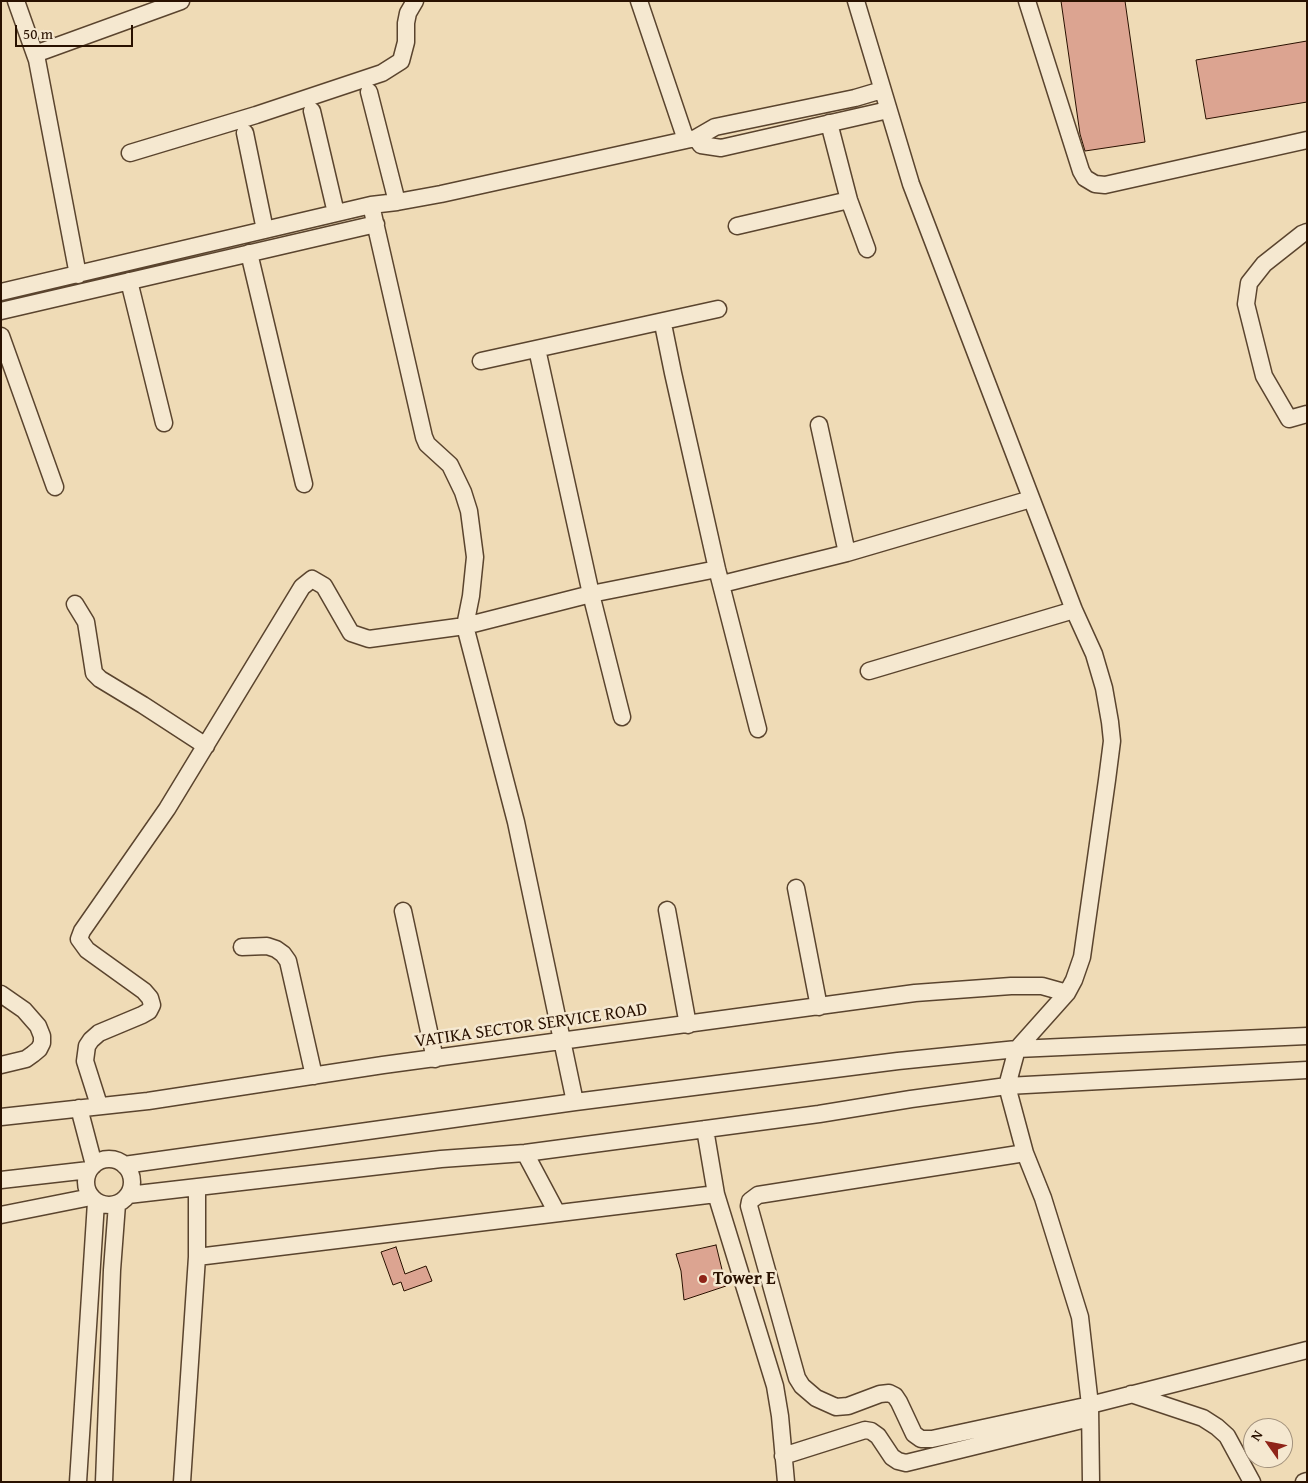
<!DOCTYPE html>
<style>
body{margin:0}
#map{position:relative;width:1308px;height:1483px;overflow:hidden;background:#efdbb6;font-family:"Gentium Book Plus",serif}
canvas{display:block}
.frame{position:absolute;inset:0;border:2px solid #291100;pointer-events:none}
.north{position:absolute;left:1243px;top:1418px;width:50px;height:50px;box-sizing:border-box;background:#f5e8d0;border:1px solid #a3927d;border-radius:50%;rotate:303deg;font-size:14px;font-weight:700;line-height:20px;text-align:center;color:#291100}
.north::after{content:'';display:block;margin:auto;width:18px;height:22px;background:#8f2418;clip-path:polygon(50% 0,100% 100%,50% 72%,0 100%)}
.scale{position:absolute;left:15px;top:25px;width:118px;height:22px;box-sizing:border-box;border:2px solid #291100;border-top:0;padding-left:6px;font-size:15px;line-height:18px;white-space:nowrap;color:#291100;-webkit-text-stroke:4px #f5e8d0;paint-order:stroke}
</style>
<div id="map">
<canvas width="1308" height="1483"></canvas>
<div class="frame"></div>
<div class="north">N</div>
<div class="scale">50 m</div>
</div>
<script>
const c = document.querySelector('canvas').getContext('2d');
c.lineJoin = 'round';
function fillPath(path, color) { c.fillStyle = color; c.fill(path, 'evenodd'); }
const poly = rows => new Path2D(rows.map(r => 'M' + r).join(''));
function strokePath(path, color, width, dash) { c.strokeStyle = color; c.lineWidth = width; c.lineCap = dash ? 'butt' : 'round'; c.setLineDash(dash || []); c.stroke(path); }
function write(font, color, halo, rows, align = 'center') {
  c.font = font + ' "Gentium Book Plus",serif'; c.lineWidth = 5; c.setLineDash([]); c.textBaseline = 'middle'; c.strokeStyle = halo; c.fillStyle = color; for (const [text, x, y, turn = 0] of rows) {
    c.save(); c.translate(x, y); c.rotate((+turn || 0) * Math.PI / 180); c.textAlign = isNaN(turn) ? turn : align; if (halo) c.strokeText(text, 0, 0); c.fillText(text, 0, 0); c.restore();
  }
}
const building = poly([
 [1061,1,1125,1,1145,142,1085,151,1080,134,1061,1],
 [1307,41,1307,102,1206,119,1196,60,1307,41],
 [716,1245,726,1286,684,1300,681,1271,676,1254,716,1245],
 [396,1247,405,1274,426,1266,432,1281,404,1291,401,1282,393,1285,381,1252,396,1247]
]);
fillPath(building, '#dca491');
strokePath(building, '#291100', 1);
const minor = poly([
 [16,1,37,60,78,275],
 [856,1,911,184,1074,610,1094,654,1104,688,1110,722,1112,741,1107,780,1082,957,1074,980,1067,993,1017,1049,1007,1086],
 [1027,1,1081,171,1085,178,1095,184,1105,185,1307,140],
 [35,54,181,1],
 [369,92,397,202],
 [312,111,336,213],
 [829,123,849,200,867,249],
 [245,133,265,230],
 [696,138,701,145,721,148,888,110],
 [686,140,696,138,715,127,855,98,882,90],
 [130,153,256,115,382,73,401,61,406,42,406,23,408,13,415,1],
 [371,205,424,437,427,444,450,465,463,492,469,511,475,557,471,596,465,626,591,594,717,569],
 [737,226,849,200],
 [1307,232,1302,234,1264,264,1249,283,1246,304,1264,376,1289,419,1307,414],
 [249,253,304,484],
 [129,281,164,423],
 [1,292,371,205,397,202,441,194,686,140,639,1],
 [1,311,376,224],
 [665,321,663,324,673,373,717,569,758,729],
 [1,336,55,487],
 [537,349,591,594,622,717],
 [481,361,718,309],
 [819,425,847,553],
 [722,584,847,553,1031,499],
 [75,604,86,622,94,673,100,679,143,705,206,746],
 [869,671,1074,610],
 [796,888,819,1007],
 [667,910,688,1025],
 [403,911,435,1059],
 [242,947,267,946,276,949,283,954,288,961,314,1076],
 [1,994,24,1010,38,1026,42,1036,42,1043,39,1049,33,1054,26,1059,1,1065],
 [1007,1086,1025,1153,1043,1198,1080,1317,1090,1405,1091,1482],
 [99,1105,85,1061,87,1046,91,1040,99,1033,142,1015,149,1011,152,1005,150,998,144,991,87,950,79,939,82,931,167,809,302,587,312,579,324,586,351,633,369,639,465,626,516,822,575,1102],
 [79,1108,94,1165],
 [1,1117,148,1101,383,1065,915,993,1011,986,1042,986,1067,993],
 [705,1129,716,1194,775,1386,780,1416,786,1482],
 [525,1153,557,1213],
 [1025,1153,758,1195,750,1201,749,1206,797,1378,802,1386,816,1398,836,1407,848,1406,880,1394,889,1393,895,1396,899,1402,914,1434,921,1439,932,1439,1090,1405,1307,1350],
 '86 1182a23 23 0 1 1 46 0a23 23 0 1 1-46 0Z',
 [124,1165,575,1102,898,1061,1017,1049,1307,1036],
 [1,1180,89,1170],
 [128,1195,441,1159,525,1153,819,1114,911,1099,1007,1086,1307,1070],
 [1,1215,91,1197],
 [197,1257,716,1194],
 [1131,1394,1203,1418,1217,1427,1227,1436,1252,1482],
 [783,1456,865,1430,871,1431,878,1436,892,1457,898,1461,906,1463,1090,1418],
 [78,1482,96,1202],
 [104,1482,112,1270,117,1204],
 [182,1482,197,1257,197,1187],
 [1304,1482,1307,1481]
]);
strokePath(minor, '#5a442e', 19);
strokePath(minor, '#f5e8d0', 16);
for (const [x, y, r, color] of [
 [703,1279,5,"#8f2418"]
]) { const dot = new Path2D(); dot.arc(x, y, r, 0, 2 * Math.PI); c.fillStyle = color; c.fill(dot); strokePath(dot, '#f5e8d0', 2); }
write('18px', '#291100', '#f5e8d0', [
 ["VATIKA SECTOR SERVICE ROAD",531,1026,-8]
]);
write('bold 18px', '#291100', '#f5e8d0', [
 ["Tower E",713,1279]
], 'left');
</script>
